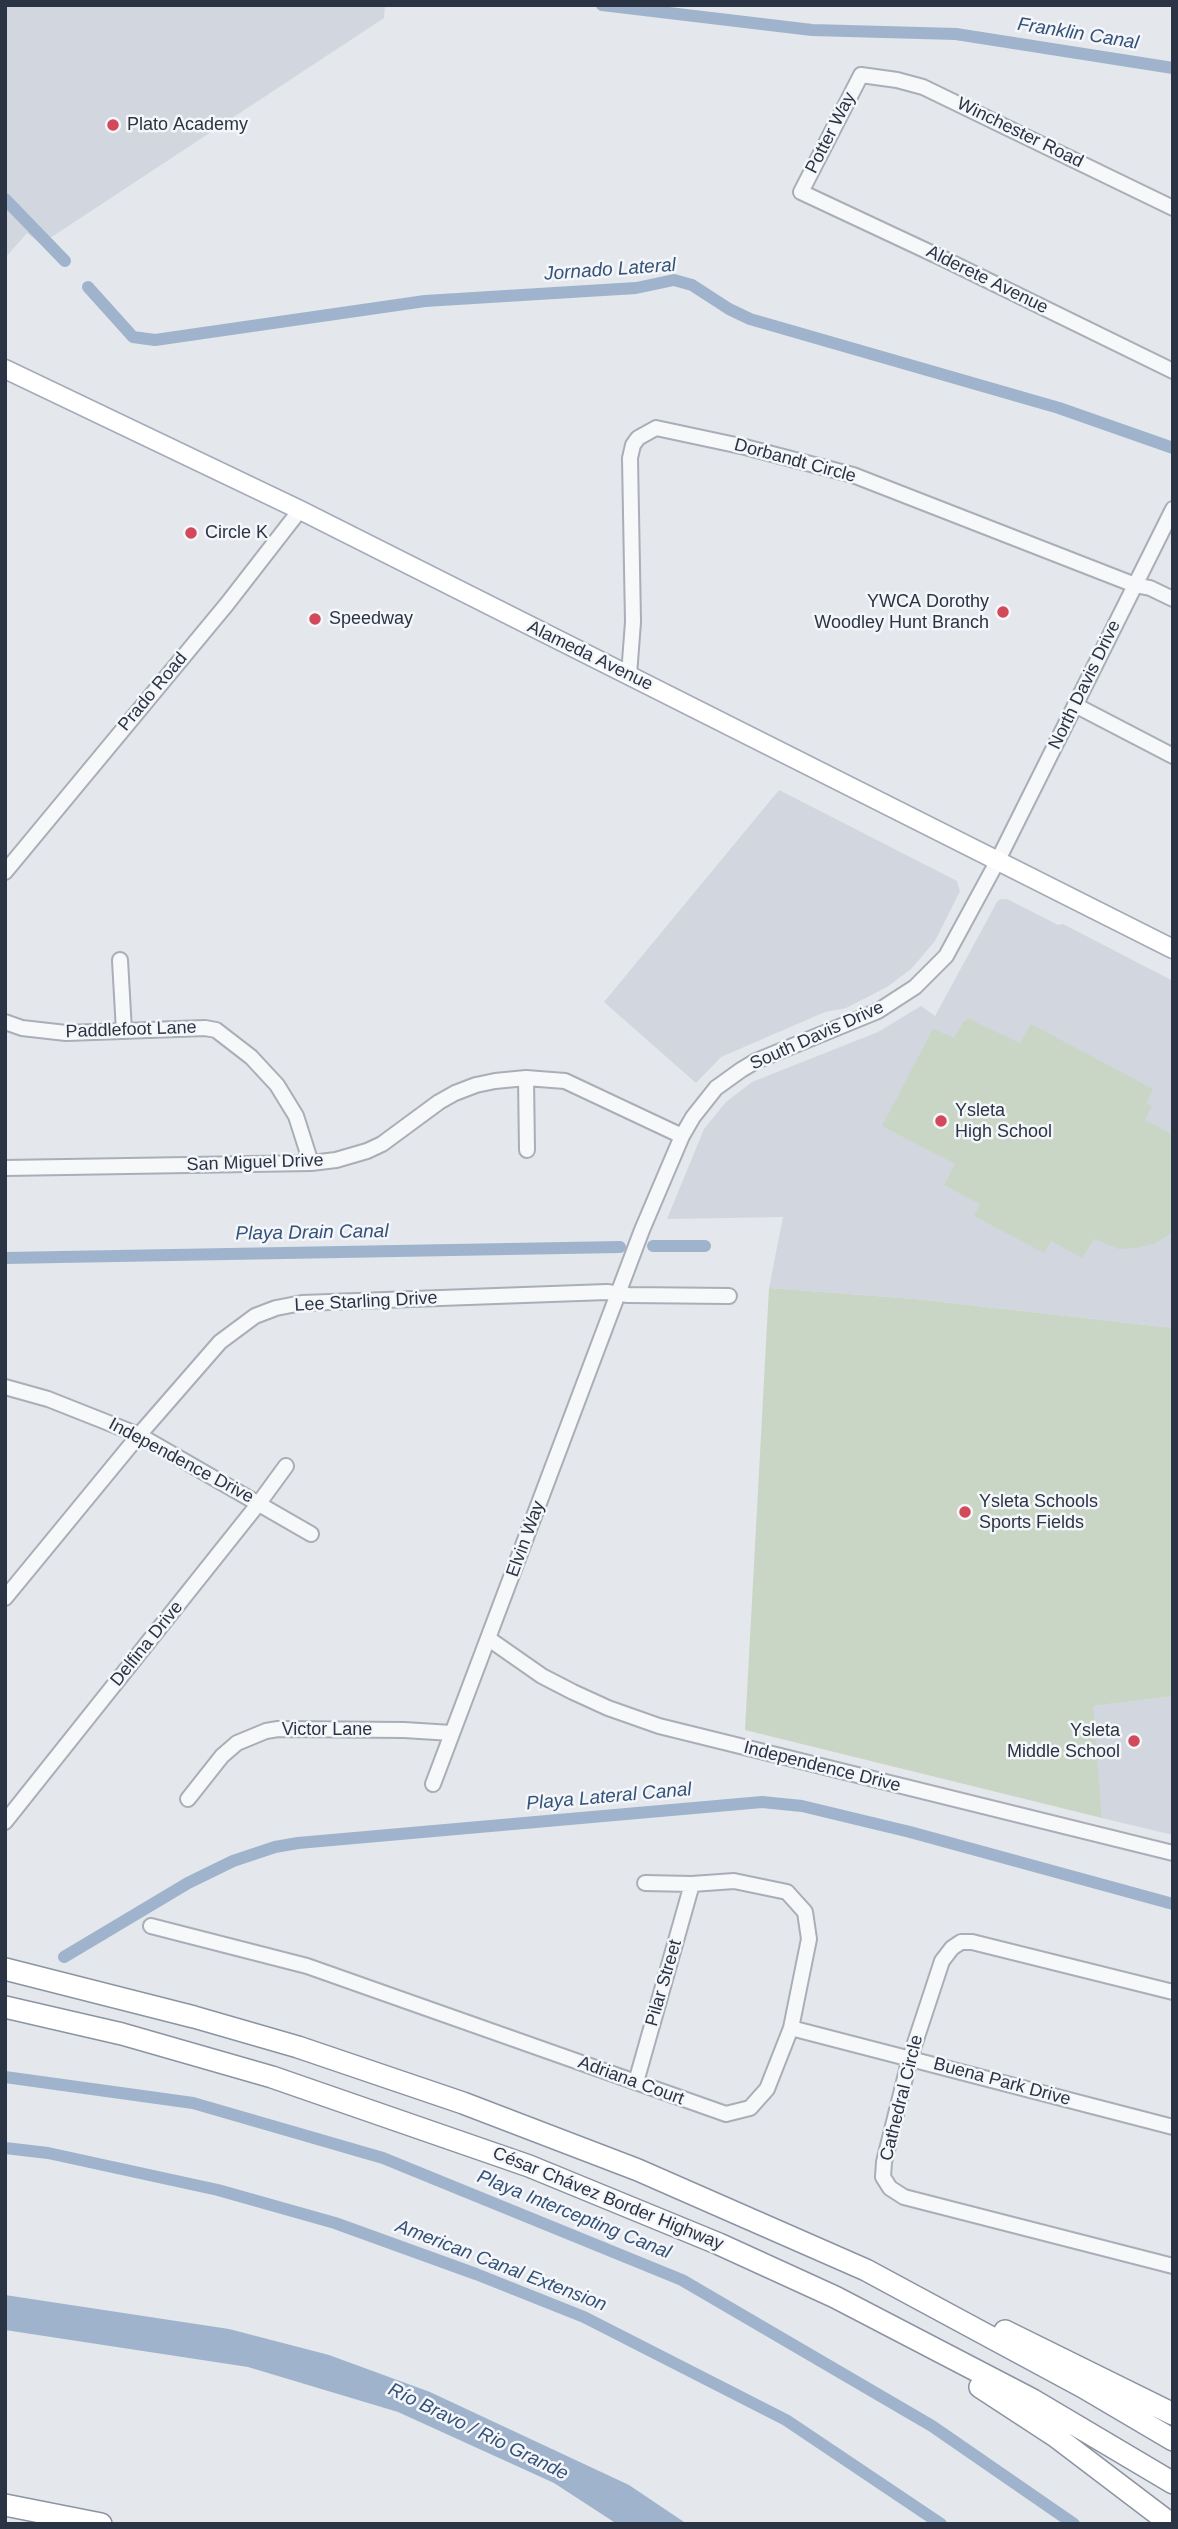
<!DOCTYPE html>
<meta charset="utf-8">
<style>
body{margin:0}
#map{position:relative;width:1178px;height:2529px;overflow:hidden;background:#e4e7ec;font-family:Arial,sans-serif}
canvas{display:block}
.frame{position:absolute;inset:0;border:7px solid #2b3445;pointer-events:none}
</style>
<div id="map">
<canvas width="1178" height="2529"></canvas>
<div class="frame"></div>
</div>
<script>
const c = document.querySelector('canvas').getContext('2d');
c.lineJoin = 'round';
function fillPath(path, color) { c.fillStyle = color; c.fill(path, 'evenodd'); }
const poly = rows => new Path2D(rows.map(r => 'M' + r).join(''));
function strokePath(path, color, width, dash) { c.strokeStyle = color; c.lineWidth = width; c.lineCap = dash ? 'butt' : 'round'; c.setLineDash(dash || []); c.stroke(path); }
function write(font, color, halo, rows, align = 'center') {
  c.font = font + ' Arial,sans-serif'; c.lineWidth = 5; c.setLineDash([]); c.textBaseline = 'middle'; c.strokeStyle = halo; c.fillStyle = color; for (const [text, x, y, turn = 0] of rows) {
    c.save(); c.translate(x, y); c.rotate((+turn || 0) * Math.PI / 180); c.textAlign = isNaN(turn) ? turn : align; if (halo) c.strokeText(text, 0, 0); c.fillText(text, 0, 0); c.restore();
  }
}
fillPath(poly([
 [5,5,385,5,384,18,41,244,27,233,5,258],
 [779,790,957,881,960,891,935,941,911,969,887,987,846,1008,825,1012,721,1057,696,1083,604,1002],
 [1001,899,1007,899,1058,925,1063,924,1173,981,1173,1328,915,1299,769,1288,783,1217,667,1219,704,1129,726,1102,752,1082,878,1032,921,1006,935,1016,997,902],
 [1173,1696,1173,1835,1102,1818,1092,1706]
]), '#d2d6de');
fillPath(poly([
 [969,1019,1020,1043,1031,1024,1153,1089,1146,1103,1152,1106,1145,1120,1173,1135,1173,1232,1154,1244,1135,1248,1119,1249,1094,1239,1082,1258,1051,1241,1044,1253,974,1216,980,1204,944,1185,955,1164,882,1126,933,1029,954,1038,963,1022],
 [769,1288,915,1299,1173,1328,1173,1696,1093,1706,1102,1818,745,1730]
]), '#c9d6c5');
fillPath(poly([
 [5,2295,229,2329,329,2355,430,2392,629,2485,687,2524,617,2524,554,2483,398,2412,248,2367,5,2330]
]), '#9fb4cc');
strokePath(poly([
 [602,5,812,30,956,34,1173,68],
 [5,199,65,261],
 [88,287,133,337,155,340,425,301,636,288,674,280,692,285,729,309,750,319,1059,408,1173,448],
 [653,1246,705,1246],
 [5,1258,620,1247],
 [64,1957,188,1883,233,1861,275,1847,298,1843,762,1802,802,1806,910,1832,1173,1904],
 [5,2077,193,2103,383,2158,682,2280,932,2426,1074,2524],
 [5,2148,48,2153,218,2190,335,2223,476,2274,584,2317,786,2420,941,2524]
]), '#9fb4cc', 12);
const minor = poly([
 [1173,208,923,87,897,80,861,75,801,192,944,259,1173,371],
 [629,675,633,622,630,458,633,445,638,438,656,428,745,447,853,475,1135,585,1150,588,1173,599],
 [1075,705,1173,756],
 [5,872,227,604,300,510],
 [120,960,124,1031],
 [5,1022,22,1028,66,1033,205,1028,216,1030,251,1057,277,1085,296,1116,311,1163],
 [526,1078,527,1150],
 [5,1168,311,1163,336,1160,367,1151,382,1144,439,1102,455,1093,476,1085,495,1081,526,1078,565,1081,682,1136],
 [5,1387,48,1399,139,1435,311,1534],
 [5,1598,139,1435,220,1342,255,1316,276,1308,302,1303,607,1292,628,1295,729,1296],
 [489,1639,542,1676,573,1692,608,1708,659,1726,1173,1853],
 [433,1784,642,1230,682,1136,693,1117,716,1088,741,1070,756,1061,878,1011,915,987,946,956,997,862,1173,509],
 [188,1799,222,1756,237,1743,266,1731,278,1729,404,1730,452,1733],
 [5,1822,259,1503,286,1466],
 [151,1926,307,1966,726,2114,750,2108,767,2089,791,2028,809,1939,805,1912,787,1892,734,1881,692,1884,645,1883],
 [1173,1992,972,1942,961,1942,952,1948,942,1961,910,2058,884,2162,883,2177,890,2188,904,2197,1173,2266],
 [791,2028,1173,2127],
 [636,2082,692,1884]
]);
const major = poly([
 [5,369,300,510,1173,949]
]);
const highway = poly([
 [5,1969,194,2017,298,2047,463,2103,638,2170,866,2270,1083,2387,1173,2440],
 [5,2007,122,2034,272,2077,529,2166,719,2244,835,2297,1033,2400,1173,2483],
 [1005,2331,1173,2414],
 [980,2387,1055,2436,1171,2524],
 [5,2505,101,2524]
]);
strokePath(minor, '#a9aeb7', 18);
strokePath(major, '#a3abb8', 21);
strokePath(highway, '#8b94a3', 24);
strokePath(minor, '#f7f8fa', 14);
strokePath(major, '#fff', 18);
strokePath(highway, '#fff', 21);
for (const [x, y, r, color] of [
 [113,125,7,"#d1495b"],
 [191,533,7,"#d1495b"],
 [1003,612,7,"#d1495b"],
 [315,619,7,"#d1495b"],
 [941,1121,7,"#d1495b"],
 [965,1512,7,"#d1495b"],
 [1134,1741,7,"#d1495b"]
]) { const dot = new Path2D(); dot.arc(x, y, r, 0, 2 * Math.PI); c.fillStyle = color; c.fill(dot); strokePath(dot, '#f4f6f9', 2.5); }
write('18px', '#2b3445', '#f4f6f9', [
 ["Plato Academy",127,125],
 ["Circle K",205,533],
 ["YWCA Dorothy",989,602,"right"],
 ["Woodley Hunt Branch",989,623,"right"],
 ["Speedway",329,619],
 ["Ysleta",955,1111],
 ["High School",955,1132],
 ["Ysleta Schools",979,1502],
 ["Sports Fields",979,1523],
 ["Ysleta",1120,1731,"right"],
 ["Middle School",1120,1752,"right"]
], 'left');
write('18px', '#2b3445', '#f4f6f9', [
 ["Potter Way",831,133,-63],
 ["Winchester Road",1020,133,26],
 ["Alderete Avenue",987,280,26],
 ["Dorbandt Circle",795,461,15],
 ["Alameda Avenue",590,656,26],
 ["North Davis Drive",1085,685,-64],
 ["Prado Road",153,692,-50],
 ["Paddlefoot Lane",131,1030,-2],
 ["South Davis Drive",817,1036,-24],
 ["San Miguel Drive",255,1163,-2],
 ["Lee Starling Drive",366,1302,-3],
 ["Independence Drive",181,1461,28],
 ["Elvin Way",526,1539,-70],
 ["Delfina Drive",147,1644,-51],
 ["Victor Lane",327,1730],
 ["Independence Drive",822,1767,14],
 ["Pilar Street",664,1983,-74],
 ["Adriana Court",631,2081,20],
 ["Buena Park Drive",1002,2082,15],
 ["Cathedral Circle",902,2098,-76],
 ["César Chávez Border Highway",608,2199,22]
]);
write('italic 19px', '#34527a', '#f4f6f9', [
 ["Franklin Canal",1078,34,9],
 ["Jornado Lateral",610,270,-4],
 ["Playa Drain Canal",312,1233,-1],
 ["Playa Lateral Canal",609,1797,-5],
 ["Playa Intercepting Canal",574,2215,22],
 ["American Canal Extension",501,2266,21],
 ["Río Bravo / Rio Grande",478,2432,26]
]);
</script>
